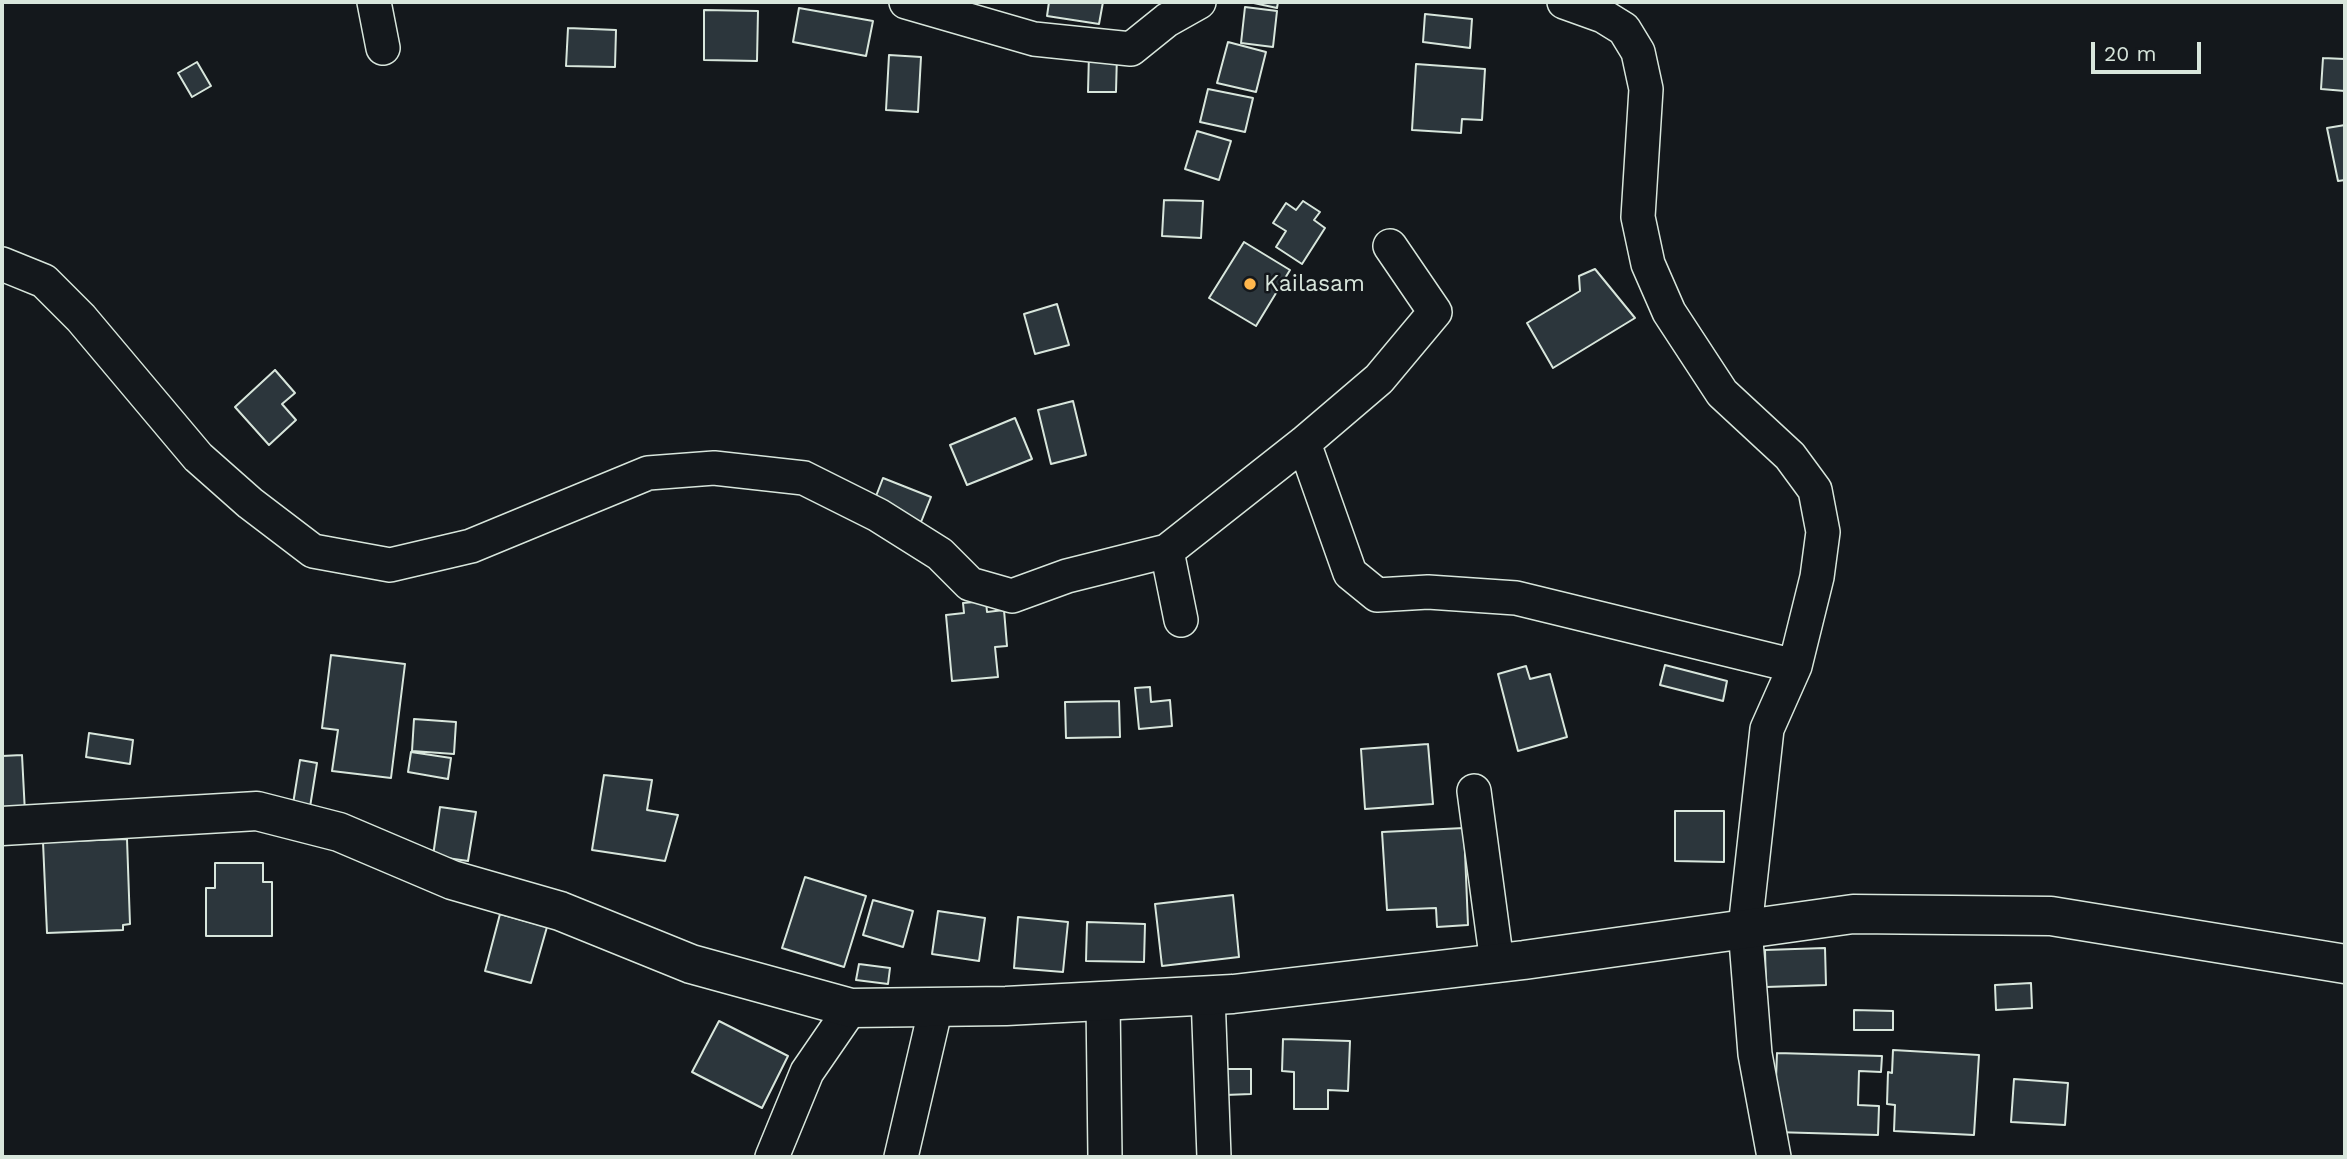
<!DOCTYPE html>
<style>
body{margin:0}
#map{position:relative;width:2347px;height:1159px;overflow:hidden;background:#14181c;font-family:"Work Sans",sans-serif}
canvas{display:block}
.frame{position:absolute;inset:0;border:4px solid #d8e6dc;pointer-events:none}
.scale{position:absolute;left:2091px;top:42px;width:110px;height:32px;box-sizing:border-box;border:4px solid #d8e6dc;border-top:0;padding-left:9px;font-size:21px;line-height:24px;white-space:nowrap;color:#d8e6dc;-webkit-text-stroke:5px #14181c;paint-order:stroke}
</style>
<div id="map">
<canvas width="2347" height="1159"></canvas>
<div class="frame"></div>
<div class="scale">20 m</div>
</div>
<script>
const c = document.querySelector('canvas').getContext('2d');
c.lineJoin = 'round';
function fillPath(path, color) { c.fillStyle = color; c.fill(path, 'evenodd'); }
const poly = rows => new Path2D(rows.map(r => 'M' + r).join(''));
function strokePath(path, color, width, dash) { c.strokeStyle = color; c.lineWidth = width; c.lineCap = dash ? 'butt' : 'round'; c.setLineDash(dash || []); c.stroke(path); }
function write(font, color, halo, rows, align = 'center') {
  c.font = font + ' "Work Sans",sans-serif'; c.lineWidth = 5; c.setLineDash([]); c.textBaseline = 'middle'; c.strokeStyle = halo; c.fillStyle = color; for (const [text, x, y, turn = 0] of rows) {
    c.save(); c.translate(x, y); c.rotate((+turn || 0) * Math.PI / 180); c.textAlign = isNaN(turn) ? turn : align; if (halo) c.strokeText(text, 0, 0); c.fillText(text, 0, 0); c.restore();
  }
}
const building = poly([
 [1049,2,1103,2,1099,24,1047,16,1049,2],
 [1249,2,1278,2,1277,8,1249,2],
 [1245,7,1277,11,1273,47,1241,43,1245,7],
 [799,8,873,21,866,56,793,42,799,8],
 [704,10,758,11,757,61,704,60,704,10],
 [1425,14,1472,19,1470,48,1423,42,1425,14],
 [568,28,616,30,615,67,566,66,568,28],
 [1228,42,1266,52,1256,92,1217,83,1228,42],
 [1089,53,1117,54,1116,92,1088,92,1089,53],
 [889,55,921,57,918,112,886,110,889,55],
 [2323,58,2345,59,2345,91,2321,89,2323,58],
 [197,62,211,86,192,97,178,73,197,62],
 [1416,64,1485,69,1482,120,1462,119,1461,133,1412,130,1416,64],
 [1208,89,1253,98,1245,132,1200,122,1208,89],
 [2345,125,2345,180,2338,181,2327,128,2345,125],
 [1197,131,1231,141,1219,180,1185,169,1197,131],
 [1164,200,1203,201,1201,238,1162,236,1164,200],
 [1303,201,1320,212,1314,220,1325,228,1302,264,1276,247,1286,231,1273,223,1286,203,1296,210,1303,201],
 [1244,242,1290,270,1256,326,1209,298,1244,242],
 [1595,269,1635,318,1553,368,1527,323,1580,291,1579,276,1595,269],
 [1057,304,1069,345,1035,354,1024,314,1057,304],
 [275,370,295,393,282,404,296,420,269,445,235,407,275,370],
 [1073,401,1086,455,1051,464,1038,410,1073,401],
 [1015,418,1032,459,967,485,950,445,1015,418],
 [883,478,931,497,921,522,873,504,883,478],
 [986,601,987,612,1004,610,1007,646,995,647,998,677,952,681,946,615,964,613,963,603,986,601],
 [331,655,405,664,391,778,332,771,338,730,322,728,331,655],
 [1665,665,1727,681,1723,701,1660,685,1665,665],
 [1526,666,1530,679,1550,674,1567,737,1518,751,1498,674,1526,666],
 [1150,687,1151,702,1170,700,1172,726,1139,729,1135,688,1150,687],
 [1119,701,1120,737,1066,738,1065,702,1119,701],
 [414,719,456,722,454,754,412,751,414,719],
 [89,733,133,740,130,764,86,757,89,733],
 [1428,744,1433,804,1365,809,1361,749,1428,744],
 [411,752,451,758,448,779,408,772,411,752],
 [22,755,25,813,2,814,2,756,22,755],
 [300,760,317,763,310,807,293,804,300,760],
 [604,775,652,780,647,810,678,815,665,861,592,850,604,775],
 [440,807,476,812,468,861,433,856,440,807],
 [1675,811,1724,811,1724,862,1675,861,1675,811],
 [1464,828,1468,925,1437,927,1436,908,1387,910,1382,832,1464,828],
 [127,839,130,924,123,925,123,930,47,933,43,842,127,839],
 [215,863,263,863,263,882,272,882,272,936,206,936,206,888,215,888,215,863],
 [805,877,866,896,844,967,782,948,805,877],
 [1233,895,1239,957,1162,966,1155,904,1233,895],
 [873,900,913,911,903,947,863,935,873,900],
 [938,911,985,918,979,961,932,954,938,911],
 [500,914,547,927,531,983,485,971,500,914],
 [1018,917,1068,922,1063,972,1014,968,1018,917],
 [1087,922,1145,924,1144,962,1086,961,1087,922],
 [1825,948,1826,985,1766,987,1765,950,1825,948],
 [859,964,890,968,888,984,856,980,859,964],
 [2031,983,2032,1008,1996,1010,1995,985,2031,983],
 [1854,1010,1893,1011,1893,1030,1854,1030,1854,1010],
 [719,1021,788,1056,762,1108,692,1072,719,1021],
 [1283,1039,1350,1041,1348,1091,1328,1090,1328,1109,1294,1109,1294,1072,1282,1071,1283,1039],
 [1893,1050,1979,1055,1974,1135,1894,1131,1895,1105,1887,1104,1888,1072,1892,1073,1893,1050],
 [1777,1053,1882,1056,1881,1072,1859,1071,1858,1105,1879,1106,1878,1135,1774,1132,1777,1053],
 [1224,1069,1251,1069,1251,1094,1225,1095,1224,1069],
 [2014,1079,2068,1083,2065,1125,2011,1122,2014,1079]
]);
fillPath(building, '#2c363c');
strokePath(building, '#d8e6dc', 2);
const minor = poly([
 [374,2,383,48],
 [906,2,1034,39,1131,49,1167,20,1199,2],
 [1564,2,1603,16,1624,29,1638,52,1646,89,1638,217,1648,264,1669,312,1722,393,1790,456,1815,490,1823,532,1817,577,1795,666,1767,729,1745,928,1755,1054,1774,1157],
 [2,264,44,281,81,318,198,457,250,503,313,551,390,565,471,546,648,473,714,468,804,478,878,515,940,554,970,584,1012,596,1067,576,1167,551,1304,443,1379,379,1435,312,1390,246],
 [1304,443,1350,573,1377,595,1428,592,1516,598,1795,666],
 [1167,551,1181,620],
 [1474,791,1497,963],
 [1208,995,1214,1157],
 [1103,1001,1105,1157],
 [772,1157,807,1072,851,1008],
 [901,1157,936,1007]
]);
const tertiary = poly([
 [2,826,257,811,339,832,452,880,560,911,691,964,851,1008,1006,1006,1233,994,1524,960,1853,914,2051,916,2345,964]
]);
strokePath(minor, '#d8e6dc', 36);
strokePath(tertiary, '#d8e6dc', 41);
strokePath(minor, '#14181c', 33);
strokePath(tertiary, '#14181c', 38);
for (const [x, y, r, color] of [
 [1250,284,7,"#ffb74d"]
]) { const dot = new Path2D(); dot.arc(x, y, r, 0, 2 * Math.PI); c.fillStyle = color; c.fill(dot); strokePath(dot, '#14181c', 2.5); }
write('23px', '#d8e6dc', '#14181c', [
 ["Kailasam",1264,284]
], 'left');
</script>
